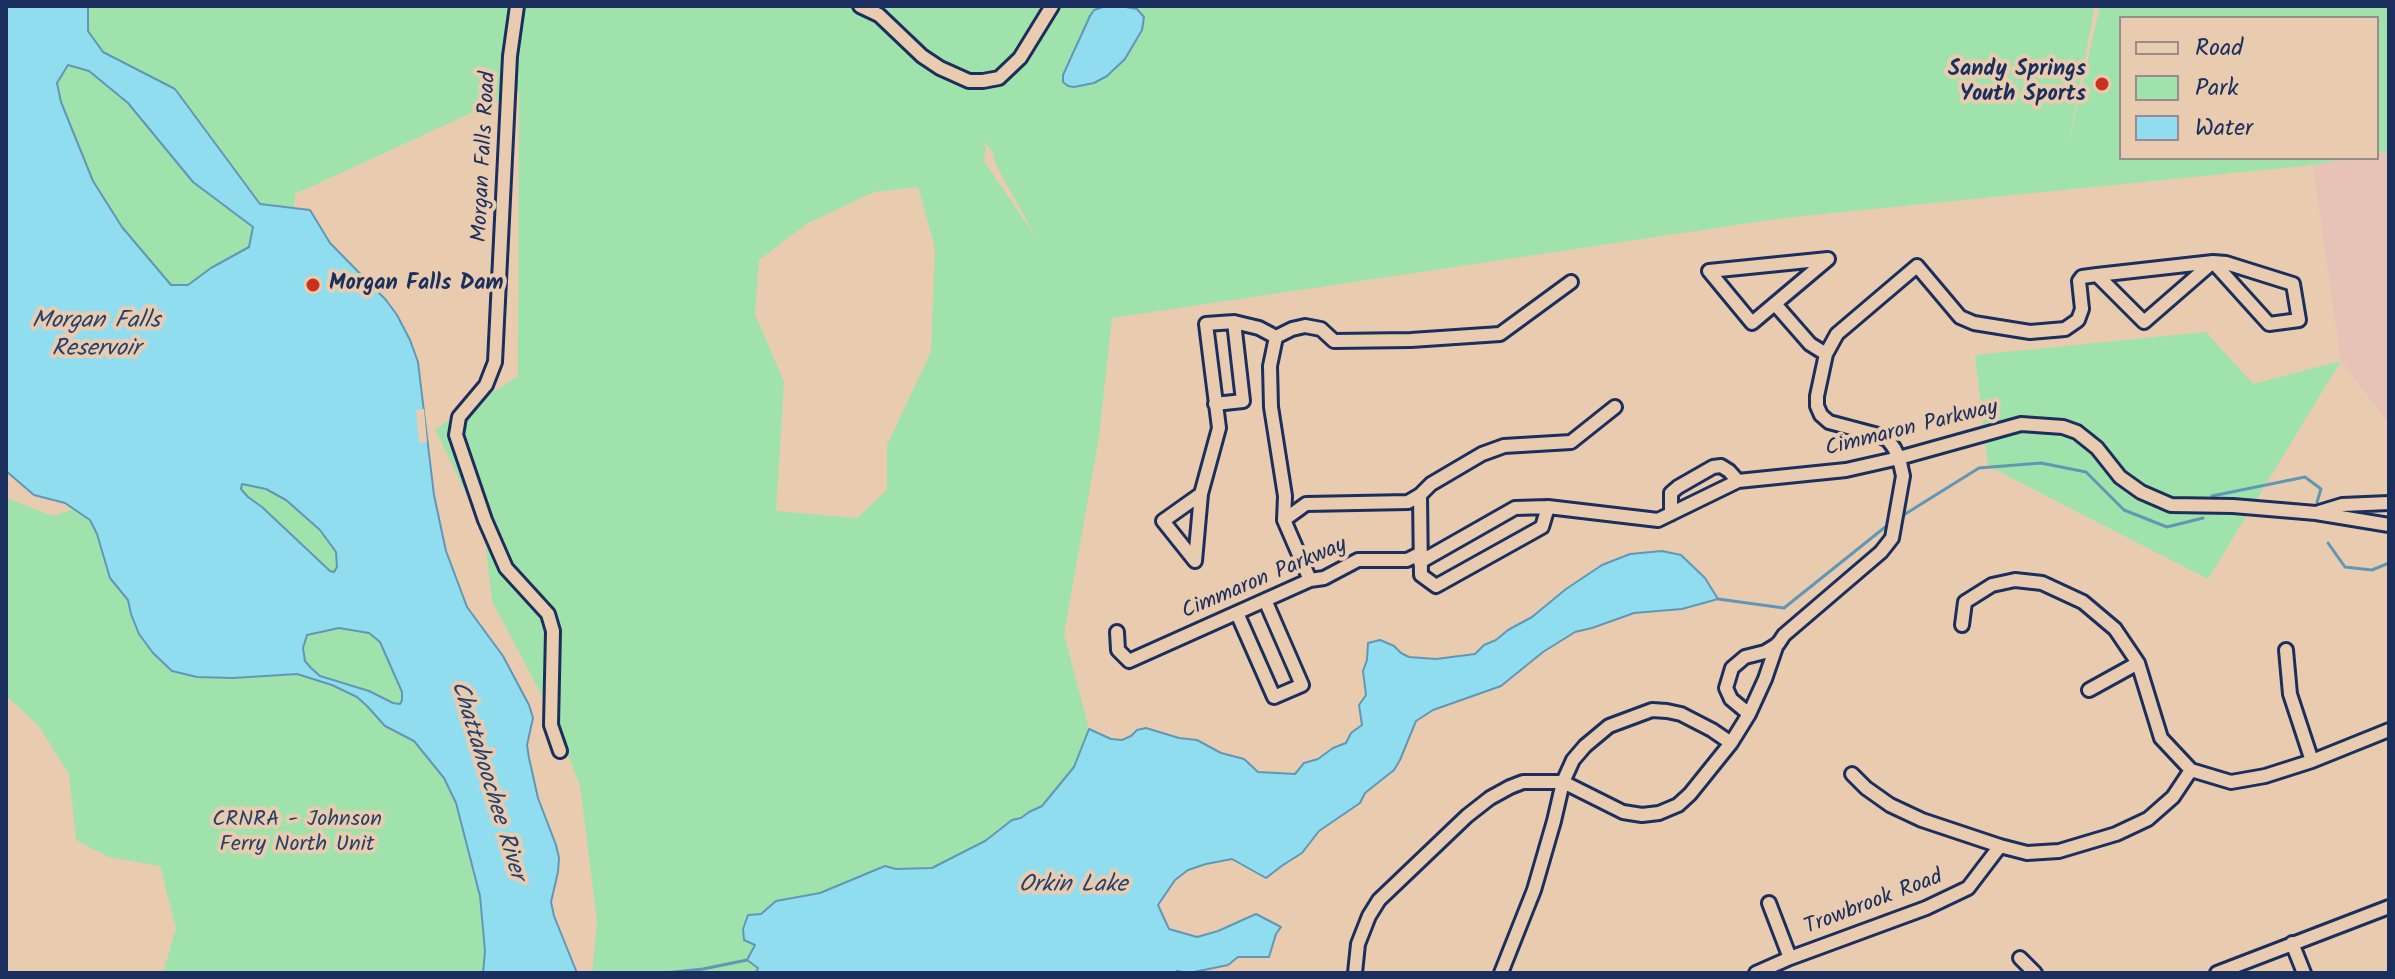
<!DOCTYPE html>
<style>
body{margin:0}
#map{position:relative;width:2395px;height:979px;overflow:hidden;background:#e9ccb0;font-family:Kalam,sans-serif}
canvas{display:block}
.frame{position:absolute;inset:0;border:8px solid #1b2f5e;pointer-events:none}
.legend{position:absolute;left:2119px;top:16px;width:260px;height:144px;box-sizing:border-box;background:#e9ccb0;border:2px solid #978d8f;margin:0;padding:10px 14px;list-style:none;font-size:24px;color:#1b2f5e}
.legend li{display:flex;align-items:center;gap:16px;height:40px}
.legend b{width:40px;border:2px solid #978d8f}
</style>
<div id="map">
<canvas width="2395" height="979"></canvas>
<div class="frame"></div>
<ul class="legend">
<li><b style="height:10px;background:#e9ccb0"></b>Road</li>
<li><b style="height:22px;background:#a0e2ac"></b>Park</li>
<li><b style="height:22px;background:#90ddf0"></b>Water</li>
</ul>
</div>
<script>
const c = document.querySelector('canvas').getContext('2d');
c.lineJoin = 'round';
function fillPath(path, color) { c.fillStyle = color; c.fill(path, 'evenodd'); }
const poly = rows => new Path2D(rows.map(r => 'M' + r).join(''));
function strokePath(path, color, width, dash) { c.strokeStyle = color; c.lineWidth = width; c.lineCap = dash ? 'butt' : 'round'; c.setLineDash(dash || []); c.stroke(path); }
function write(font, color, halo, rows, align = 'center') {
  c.font = font + ' Kalam,sans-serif'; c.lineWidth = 8; c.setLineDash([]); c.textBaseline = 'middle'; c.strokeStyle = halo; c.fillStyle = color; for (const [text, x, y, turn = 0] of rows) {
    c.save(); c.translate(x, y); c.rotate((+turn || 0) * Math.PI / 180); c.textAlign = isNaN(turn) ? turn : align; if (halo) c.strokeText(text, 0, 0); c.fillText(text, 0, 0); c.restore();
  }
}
fillPath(poly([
 [2389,151,2389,424,2341,361,2313,165,2351,158,2377,158,2377,153]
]), '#e7c2b6');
fillPath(poly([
 [88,6,2095,6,2067,150,2100,6,2389,6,2389,151,2377,153,2377,18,2121,18,2121,158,2351,158,2313,165,1783,218,1112,318,1099,437,1064,634,1089,729,1074,767,1042,806,995,831,985,841,944,864,932,868,896,869,850,881,820,893,776,901,743,929,744,940,755,945,751,954,758,969,756,973,592,973,597,921,580,785,551,713,492,601,484,532,435,429,518,376,519,91,295,194,294,207,260,204,175,89,103,52,87,31],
 [984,141,993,153,996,165,1037,239,984,161,986,149],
 [918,187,935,248,931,352,887,445,887,490,857,518,776,511,784,382,755,314,759,260,808,223,874,192],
 [67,65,89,71,128,103,193,182,253,228,249,247,211,268,188,285,171,285,122,227,93,181,61,102,57,83],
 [2206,332,2253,384,2341,361,2208,579,1988,466,1975,355],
 [242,484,266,489,286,500,320,530,336,552,337,567,334,572,330,571,262,507,248,497,241,489],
 [6,498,53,516,73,509,90,520,97,534,110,578,128,600,131,614,183,675,233,678,297,673,332,685,357,697,367,706,385,726,397,734,410,738,419,745,444,778,456,803,480,896,485,951,483,973,163,973,176,928,160,866,109,857,76,840,69,774,38,725,6,696],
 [339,628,369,633,380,642,402,692,400,704,393,703,369,691,320,676,311,668,305,661,303,648,307,635]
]), '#a0e2ac');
const water = poly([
 [6,6,88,6,88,31,103,52,175,89,260,204,310,210,330,243,386,300,397,315,410,340,418,362,434,495,446,551,467,607,503,656,529,705,533,718,527,745,529,758,538,798,556,845,559,858,558,872,551,902,554,916,577,973,483,973,485,951,480,896,456,803,444,778,414,741,385,726,367,706,357,697,332,685,297,674,233,678,197,677,172,671,153,653,139,634,131,614,128,600,110,578,97,534,90,520,65,503,34,495,6,471,6,6],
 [68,65,89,71,128,103,193,182,253,227,249,247,211,268,188,285,171,285,122,227,93,181,61,102,57,83,68,65],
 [242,484,266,489,286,500,320,530,336,552,337,567,334,572,330,571,262,507,248,497,241,489,242,484],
 [339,628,369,633,380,642,402,692,402,700,400,704,393,703,369,691,320,676,311,668,305,661,303,648,307,635,339,628],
 [1120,6,1137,9,1144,17,1142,30,1125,59,1107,76,1094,83,1074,87,1068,86,1063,82,1063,75,1090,16,1094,10,1103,7,1120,6],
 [1662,551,1681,555,1705,578,1718,599,1682,609,1634,613,1592,628,1575,632,1543,652,1501,686,1433,710,1416,721,1400,760,1394,770,1365,793,1360,803,1319,831,1302,853,1283,865,1266,878,1232,859,1206,864,1188,870,1175,880,1158,905,1169,929,1197,937,1218,931,1256,914,1281,927,1276,934,1269,957,1238,957,1228,965,1189,973,1177,971,1174,973,756,973,758,968,747,960,755,945,744,940,743,929,748,915,761,914,776,901,820,893,885,866,896,869,932,868,985,841,1012,820,1021,818,1029,812,1042,806,1074,767,1089,729,1111,739,1122,740,1131,736,1137,730,1146,728,1179,738,1197,740,1221,753,1244,759,1258,772,1295,774,1304,763,1318,759,1333,748,1346,743,1351,733,1362,725,1359,705,1366,695,1363,671,1367,660,1368,643,1380,640,1394,646,1401,653,1409,657,1436,659,1475,654,1484,645,1496,640,1508,630,1532,617,1566,589,1602,565,1630,554,1662,551]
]);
fillPath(water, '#90ddf0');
strokePath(water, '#6197b6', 2);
fillPath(poly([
 [424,409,427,442,419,443,416,410]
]), '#e9ccb0');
strokePath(poly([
 [2212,496,2305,477,2321,489,2317,502],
 [1902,516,1979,468,2041,463,2086,472,2124,510,2167,527,2203,518],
 [2328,543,2345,567,2372,570,2389,563],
 [1718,599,1784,608,1889,524],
 [665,973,703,969,747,960]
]), '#6197b6', 3);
const minor = poly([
 [517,6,510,56,495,362,486,385,459,417,456,435,485,520,506,568,548,614,553,631,551,725,560,751],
 [860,6,879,15,922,56,940,68,969,81,983,81,999,78,1020,58,1052,6],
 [1709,271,1752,323,1828,259],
 [1709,271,1828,259],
 [1775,304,1810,344,1826,354],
 [1276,337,1270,366,1271,407,1285,496,1284,520,1310,580],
 [1215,404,1243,401,1234,322],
 [1420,495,1421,575,1436,586,1542,527,1548,507,1658,520,1738,481,1846,470,1899,458,2021,424,2063,427,2077,432,2097,448,2120,477,2141,492,2171,505,2233,506,2316,513,2389,525],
 [2319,512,2342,505,2389,503],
 [1671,514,1671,493,1678,487,1713,467,1721,466,1729,471,1738,481],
 [1284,520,1306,504,1408,502,1420,495,1431,484,1482,454,1504,446,1571,442,1615,407],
 [1195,561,1201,494,1219,428,1206,324,1234,322,1259,328,1276,337,1292,329,1305,326,1321,329,1334,341,1411,340,1500,334,1571,282],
 [1195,561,1163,521,1201,494],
 [1420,562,1515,508,1548,507],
 [1237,613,1274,697,1302,685,1265,600],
 [1962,625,1965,602,1992,585,2015,580,2042,583,2083,602,2115,629,2138,663,2161,738,2191,770,2231,782,2265,776,2312,761,2389,730],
 [1117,632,1118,650,1129,661,1310,580,1324,578,1358,560,1407,560,1419,554],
 [2286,650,2290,694,2312,761],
 [2089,690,2138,663],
 [1749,714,1731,699,1726,688,1732,668,1745,657,1765,652,1778,644,1784,635,1881,552,1892,538,1903,476,1899,458,1894,448,1888,440,1878,435,1829,422,1821,415,1817,406,1817,396,1826,354,1837,334,1917,266,1960,317,1974,323,2030,332,2065,329,2078,320,2082,309,2079,281,2082,277,2097,275,2213,262,2226,263,2293,284,2299,320,2269,324,2213,262,2144,322,2097,275],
 [1852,774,1866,788,1890,805,1922,820,2000,846,2027,853,2059,851,2116,834,2148,819,2173,797,2191,770],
 [1769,903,1790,958],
 [2292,943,2304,973],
 [2020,958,2035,973],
 [1355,973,1358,944,1369,916,1379,900,1467,816,1490,798,1510,787,1523,782,1563,782,1623,812,1642,815,1659,813,1678,805,1690,794,1731,743,1749,714,1765,679,1777,644],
 [1501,973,1534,890,1554,821,1563,782,1573,760,1585,746,1609,726,1652,710,1667,711,1681,714,1712,730,1731,743],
 [1756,973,1790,958,1926,908,1968,888,2000,846],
 [2217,973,2389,907]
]);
strokePath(minor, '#1b2f5e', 18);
strokePath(minor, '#e9ccb0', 12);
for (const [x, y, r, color] of [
 [2102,84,8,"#c8321e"],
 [313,285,8,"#c8321e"]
]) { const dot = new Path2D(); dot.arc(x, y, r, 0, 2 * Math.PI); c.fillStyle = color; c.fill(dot); strokePath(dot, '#e9ccb0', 3); }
write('bold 22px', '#1b2f5e', '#e9ccb0', [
 ["Sandy Springs",2086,71],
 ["Youth Sports",2086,96],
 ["Morgan Falls Dam",329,285,"left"]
], 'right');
write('22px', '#1b2f5e', '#e9ccb0', [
 ["Morgan Falls Road",486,157,-87],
 ["Cimmaron Parkway",1912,430,-14],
 ["Cimmaron Parkway",1265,580,-23],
 ["Trowbrook Road",1874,904,-21]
]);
write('22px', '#284166', '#e9ccb0', [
 ["CRNRA - Johnson",297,821],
 ["Ferry North Unit",297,846]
]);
write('italic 24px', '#27406d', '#e9ccb0', [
 ["Morgan Falls",96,323],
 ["Reservoir",96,351],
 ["Chattahoochee River",486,781,73],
 ["Orkin Lake",1073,887]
]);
</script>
